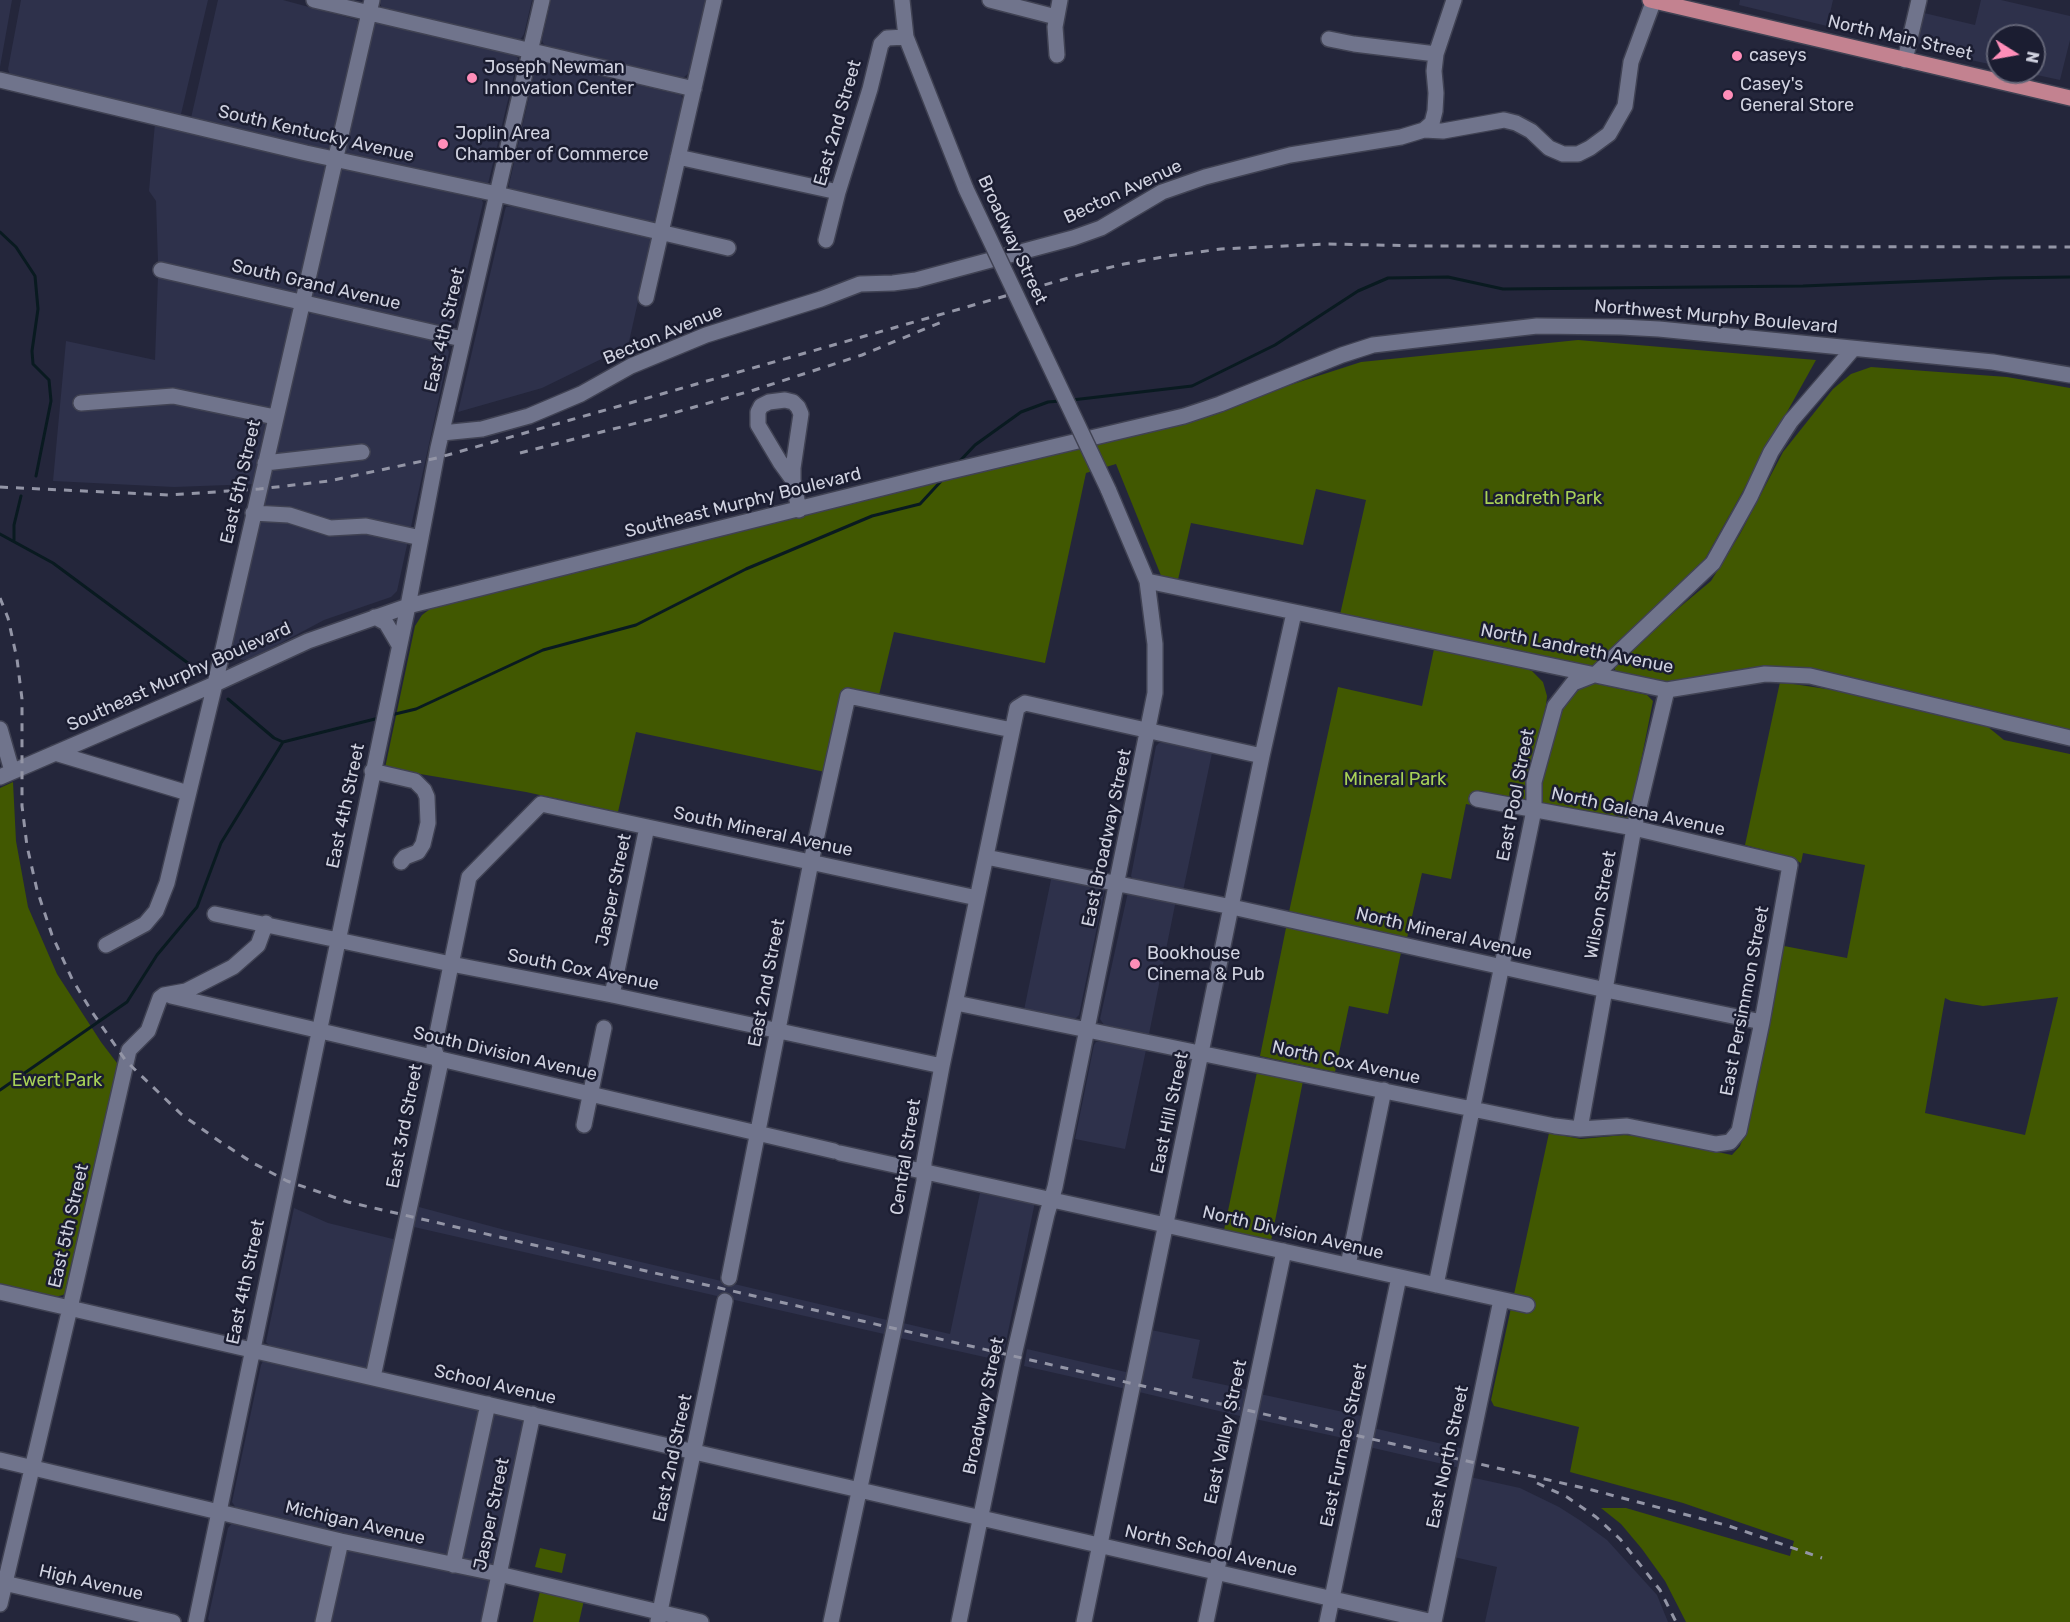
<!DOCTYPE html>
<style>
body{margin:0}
#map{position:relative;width:2070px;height:1622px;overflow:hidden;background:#24263b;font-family:Rubik,sans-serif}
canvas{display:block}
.north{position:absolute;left:1986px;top:24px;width:60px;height:60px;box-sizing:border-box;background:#1b1d31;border:2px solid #636577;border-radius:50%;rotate:101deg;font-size:16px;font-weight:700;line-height:24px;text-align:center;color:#d0d2e0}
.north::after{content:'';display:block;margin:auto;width:21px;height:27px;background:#ff8eb9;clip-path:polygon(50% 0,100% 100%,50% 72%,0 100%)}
</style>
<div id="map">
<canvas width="2070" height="1622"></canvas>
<div class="north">N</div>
</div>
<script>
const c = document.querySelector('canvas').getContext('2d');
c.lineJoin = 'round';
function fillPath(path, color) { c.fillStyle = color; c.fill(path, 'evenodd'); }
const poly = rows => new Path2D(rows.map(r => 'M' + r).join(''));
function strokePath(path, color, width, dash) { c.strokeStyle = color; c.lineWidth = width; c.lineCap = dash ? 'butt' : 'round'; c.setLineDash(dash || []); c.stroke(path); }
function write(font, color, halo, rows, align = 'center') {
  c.font = font + ' Rubik,sans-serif'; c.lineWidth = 5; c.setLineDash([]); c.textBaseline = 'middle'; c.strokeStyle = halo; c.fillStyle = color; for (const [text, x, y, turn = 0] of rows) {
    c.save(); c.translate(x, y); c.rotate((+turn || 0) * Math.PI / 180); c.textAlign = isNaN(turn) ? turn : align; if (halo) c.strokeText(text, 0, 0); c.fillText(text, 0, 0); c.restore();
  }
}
fillPath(poly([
 [0,0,12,0,0,67],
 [21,0,208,0,181,114,178,115,10,75,8,69],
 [218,0,283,0,357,20,360,25,332,145,330,148,325,149,191,118],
 [379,0,532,0,524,34,520,40,383,8,381,6],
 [551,0,706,0,689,73,684,77,679,77,546,46,543,43,542,40],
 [1740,0,1833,0,1827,26,1739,5],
 [1981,0,2001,0,2070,16,2070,40,2060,80,2023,72,2034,72,2034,36,1998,36,1998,66,1921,49,1919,46,1918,38,1924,13,1975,25],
 [375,23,514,55,518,58,488,184,485,185,348,154,346,151],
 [540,62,681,95,683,100,654,222,652,223,510,189,509,185,536,66],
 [155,123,325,164,326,167,298,293,293,295,158,262,156,201,149,191],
 [345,168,482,200,483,203,454,326,451,330,315,298,311,295,340,171],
 [512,206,652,239,628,346,542,388,458,412,505,210,506,207],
 [158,276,293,307,294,309,255,484,174,487,53,481,66,341,155,360],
 [313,312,444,343,449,352,397,591,391,597,324,620,251,659,243,660,235,656,231,645,306,317],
 [1165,742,1212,753,1183,891,1134,880,1131,876,1156,746,1159,743],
 [1052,875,1105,888,1079,1015,1075,1019,1024,1010],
 [1128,892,1176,900,1149,1034,1104,1025,1100,1019],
 [1102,1041,1146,1050,1125,1149,1075,1139,1094,1045,1096,1042],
 [981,1188,1035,1202,1002,1361,900,1338,903,1323,950,1334],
 [419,1207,505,1230,887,1320,884,1334,414,1227],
 [294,1208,328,1223,397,1240,368,1368,270,1346,266,1342],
 [1151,1330,1200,1340,1192,1378,1249,1390,1244,1417,1139,1392],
 [1027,1349,1130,1373,1126,1389,1024,1366],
 [264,1359,522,1419,524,1424,494,1565,484,1566,236,1508,232,1502,261,1365],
 [1260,1394,1362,1416,1357,1441,1255,1419],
 [1373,1428,1464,1449,1460,1468,1369,1447],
 [1470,1477,1520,1488,1559,1507,1581,1521,1607,1540,1657,1595,1668,1622,1485,1622,1497,1567,1454,1557],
 [233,1522,490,1580,484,1622,210,1622,208,1619,228,1528]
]), '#2e314b');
fillPath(poly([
 [1578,340,1816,360,1705,559,1593,668,1339,619,1366,500,1316,489,1303,545,1191,523,1177,584,1162,578,1116,464,1086,473,1045,663,894,632,879,695,853,690,825,772,636,732,618,812,526,792,385,768,415,626,422,615,430,609,812,512,1151,430,1361,362],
 [1871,367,2007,377,2070,388,2070,735,1848,687,1762,679,1692,688,1615,678,1615,666,1656,627,1711,581,1740,534,1783,452,1833,389,1851,374],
 [1434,649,1524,668,1532,671,1543,682,1547,696,1546,705,1528,798,1527,816,1466,804,1451,879,1422,873,1407,938,1289,912,1338,687,1422,706],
 [1780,682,1833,690,1988,727,2004,740,2070,754,2070,1622,1686,1622,1665,1581,1642,1549,1621,1524,1601,1508,1626,1508,1790,1556,1794,1541,1683,1503,1570,1472,1579,1427,1494,1406,1491,1400,1549,1133,1581,1139,1624,1135,1640,1136,1732,1155,1740,1146,1746,1130,1784,946,1847,958,1865,865,1803,853,1801,863,1790,857,1745,845],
 [2058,997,2025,1135,1925,1113,1945,998,1951,1001,1983,1006],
 [1594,683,1647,695,1653,701,1630,816,1628,820,1543,805,1540,798,1542,779,1557,719,1565,701,1574,691,1585,684],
 [13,782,16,841,28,907,57,974,101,1042,120,1067,66,1292,63,1295,55,1297,0,1284,0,788],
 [1287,923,1402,948,1388,1014,1349,1006,1335,1072,1260,1056],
 [1257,1072,1303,1081,1271,1241,1224,1230],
 [540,1548,566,1554,562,1573,535,1567],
 [540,1591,584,1600,579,1622,533,1622]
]), '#415801');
strokePath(poly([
 [0,232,16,247,35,276,38,309,32,351,33,364,49,380,51,401,36,476],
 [1072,400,1192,386,1275,345,1358,291,1388,278,1448,277,1503,289,1803,286,2001,278,2070,277],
 [958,463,975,445,1021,412,1048,402,1060,401],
 [0,534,53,563,196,669],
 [14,540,14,525,21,496],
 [228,699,274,738,283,742,379,718],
 [391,715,416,709,543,650,636,625,746,569,872,516,920,504,943,479],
 [0,1090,127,1002,157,955,197,907,221,843,283,742]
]), '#091a20', 3);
const minor = poly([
 [314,0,694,89],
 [902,0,906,37,966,189],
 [990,0,1056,17],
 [1329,39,1354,44,1436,54],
 [1057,55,1055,27,1060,0],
 [1905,60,1919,0],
 [0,80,306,153,497,194,728,248],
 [1424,130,1443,131,1504,120,1516,123,1531,131,1549,148,1563,154,1578,154,1590,148,1609,134,1625,106,1631,62,1654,0],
 [678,157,838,192],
 [826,240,838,192,870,89,881,44,887,38,906,37],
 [161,270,462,339],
 [646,298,714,0],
 [81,403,173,396,275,417],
 [442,433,482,429,529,416,581,394,631,366,706,335,821,299,860,284,893,283,916,280,1073,238,1101,228,1162,192,1205,177,1290,155,1401,137,1424,130,1432,123,1435,111,1436,93,1434,71,1436,54,1454,0],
 [265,463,362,452],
 [793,480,780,462,758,425,758,412,761,406,769,402,785,400,793,402,798,407,801,414,793,468,793,480,799,510],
 [253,513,289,515,330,528,366,526,421,538],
 [1147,581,1667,690,1765,674,1810,676,2070,738],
 [375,617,386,623,399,645],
 [0,729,12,771],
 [55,753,188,793],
 [372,771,415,781,424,790,427,797,428,823,423,844,418,852,405,857,401,862],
 [0,777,215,684,308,641,408,606,938,474,1184,416,1220,404,1342,355,1373,345,1537,326,1621,327,1659,329,1993,362,2070,375],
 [986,857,1232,907,1606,990,1762,1022],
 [215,914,451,964,612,995,942,1066],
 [106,945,145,924,156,911,167,883,215,684,372,0],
 [612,995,647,827],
 [171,996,834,1151],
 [956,1003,1555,1126,1580,1129,1627,1126,1716,1144,1730,1142,1739,1131,1762,1022,1790,865,1634,828,1477,799],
 [584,1125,604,1028],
 [1580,1129,1634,828,1667,690],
 [840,1153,1527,1305],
 [1348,1265,1384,1090],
 [729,1278,811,862,848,696,1012,730],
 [1436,1285,1534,810,1534,782,1555,706,1573,683,1596,674,1713,563,1750,497,1771,452,1791,421,1853,349],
 [0,1292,1433,1622],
 [373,1377,440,1066,434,1048,469,877,541,804,977,898],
 [0,1460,341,1541,499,1574,701,1622],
 [453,1565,488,1404],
 [0,1582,173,1622],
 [0,1604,70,1308,129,1050,148,1031,160,998,164,995,186,991,233,967,258,945,266,923],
 [658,1621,725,1301],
 [196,1622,408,606,438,448,542,0],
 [323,1622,341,1541],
 [489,1622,533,1414],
 [831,1622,894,1329,924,1181,924,1162,942,1066,1017,708,1025,703,1262,756],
 [959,1622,1014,1355,1047,1214,1055,1187,1155,693,1155,644,1147,581,1108,489],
 [1084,1622,1262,756,1294,613],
 [1206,1622,1284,1251],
 [1327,1622,1399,1277],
 [1434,1622,1501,1300]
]);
const major = poly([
 [1650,0,2070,98]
]);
strokePath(minor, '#404253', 18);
strokePath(major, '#404253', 18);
strokePath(minor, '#70748c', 15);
strokePath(major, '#c38290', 15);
strokePath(poly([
 [520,453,656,418,754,390,862,355,944,321],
 [0,487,169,495,259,489,329,481,437,458,1079,275,1124,264,1168,256,1221,249,1327,244,1423,246,2070,247],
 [0,598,8,618,17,659,22,699,22,806,27,846,37,890,52,935,72,979,92,1012,126,1061,181,1114,219,1141,253,1163,287,1181,348,1202,1592,1490,1729,1526,1822,1558],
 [1537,1483,1567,1497,1596,1517,1620,1539,1660,1590,1676,1622]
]), '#9395a6', 3, [8, 8]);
const minorBridge = poly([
 [966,189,1108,489]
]);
strokePath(minorBridge, '#404253', 18, []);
strokePath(minorBridge, '#70748c', 15);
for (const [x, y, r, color] of [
 [1737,56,6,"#ff8eb9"],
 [472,78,6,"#ff8eb9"],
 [1728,95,6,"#ff8eb9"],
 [443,144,6,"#ff8eb9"],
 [1135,964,6,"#ff8eb9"]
]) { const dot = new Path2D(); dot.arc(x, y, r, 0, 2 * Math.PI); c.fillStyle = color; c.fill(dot); strokePath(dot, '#1b1d31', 2); }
write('18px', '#d0d2e0', '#1b1d31', [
 ["North Main Street",1900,38,13],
 ["East 2nd Street",838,123,-74],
 ["South Kentucky Avenue",316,134,13],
 ["Becton Avenue",1123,192,-25],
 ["Broadway Street",1012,240,65],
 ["South Grand Avenue",316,285,13],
 ["Northwest Murphy Boulevard",1716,317,5],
 ["East 4th Street",445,330,-77],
 ["Becton Avenue",663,335,-23],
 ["East 5th Street",241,482,-77],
 ["Southeast Murphy Boulevard",743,503,-14],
 ["North Landreth Avenue",1577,649,11],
 ["Southeast Murphy Boulevard",179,677,-24],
 ["East Pool Street",1516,795,-79],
 ["East 4th Street",346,806,-78],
 ["North Galena Avenue",1638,812,12],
 ["South Mineral Avenue",763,832,12],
 ["East Broadway Street",1107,838,-78],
 ["Jasper Street",614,890,-78],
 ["Wilson Street",1601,905,-80],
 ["North Mineral Avenue",1444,934,13],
 ["South Cox Avenue",583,970,11],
 ["East 2nd Street",767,983,-79],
 ["East Persimmon Street",1745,1001,-79],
 ["South Division Avenue",505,1054,13],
 ["North Cox Avenue",1346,1063,12],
 ["East Hill Street",1170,1113,-78],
 ["East 3rd Street",405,1126,-79],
 ["Central Street",906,1157,-81],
 ["East 5th Street",69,1226,-77],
 ["North Division Avenue",1293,1233,13],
 ["East 4th Street",246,1282,-78],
 ["School Avenue",495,1385,13],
 ["Broadway Street",984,1406,-78],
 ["East Valley Street",1226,1432,-78],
 ["East Furnace Street",1344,1445,-78],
 ["East North Street",1448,1457,-78],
 ["East 2nd Street",673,1458,-78],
 ["Jasper Street",492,1514,-78],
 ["Michigan Avenue",355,1523,13],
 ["North School Avenue",1211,1551,13],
 ["High Avenue",91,1583,13]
]);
write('18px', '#d0d2e0', '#1b1d31', [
 ["caseys",1749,56],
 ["Joseph Newman",484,68],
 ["Innovation Center",484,89],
 ["Casey's",1740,85],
 ["General Store",1740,106],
 ["Joplin Area",455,134],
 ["Chamber of Commerce",455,155],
 ["Bookhouse",1147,954],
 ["Cinema & Pub",1147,975]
], 'left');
write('18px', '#a8d157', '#1b1d31', [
 ["Landreth Park",1543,499],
 ["Mineral Park",1395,780],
 ["Ewert Park",57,1081]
]);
</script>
